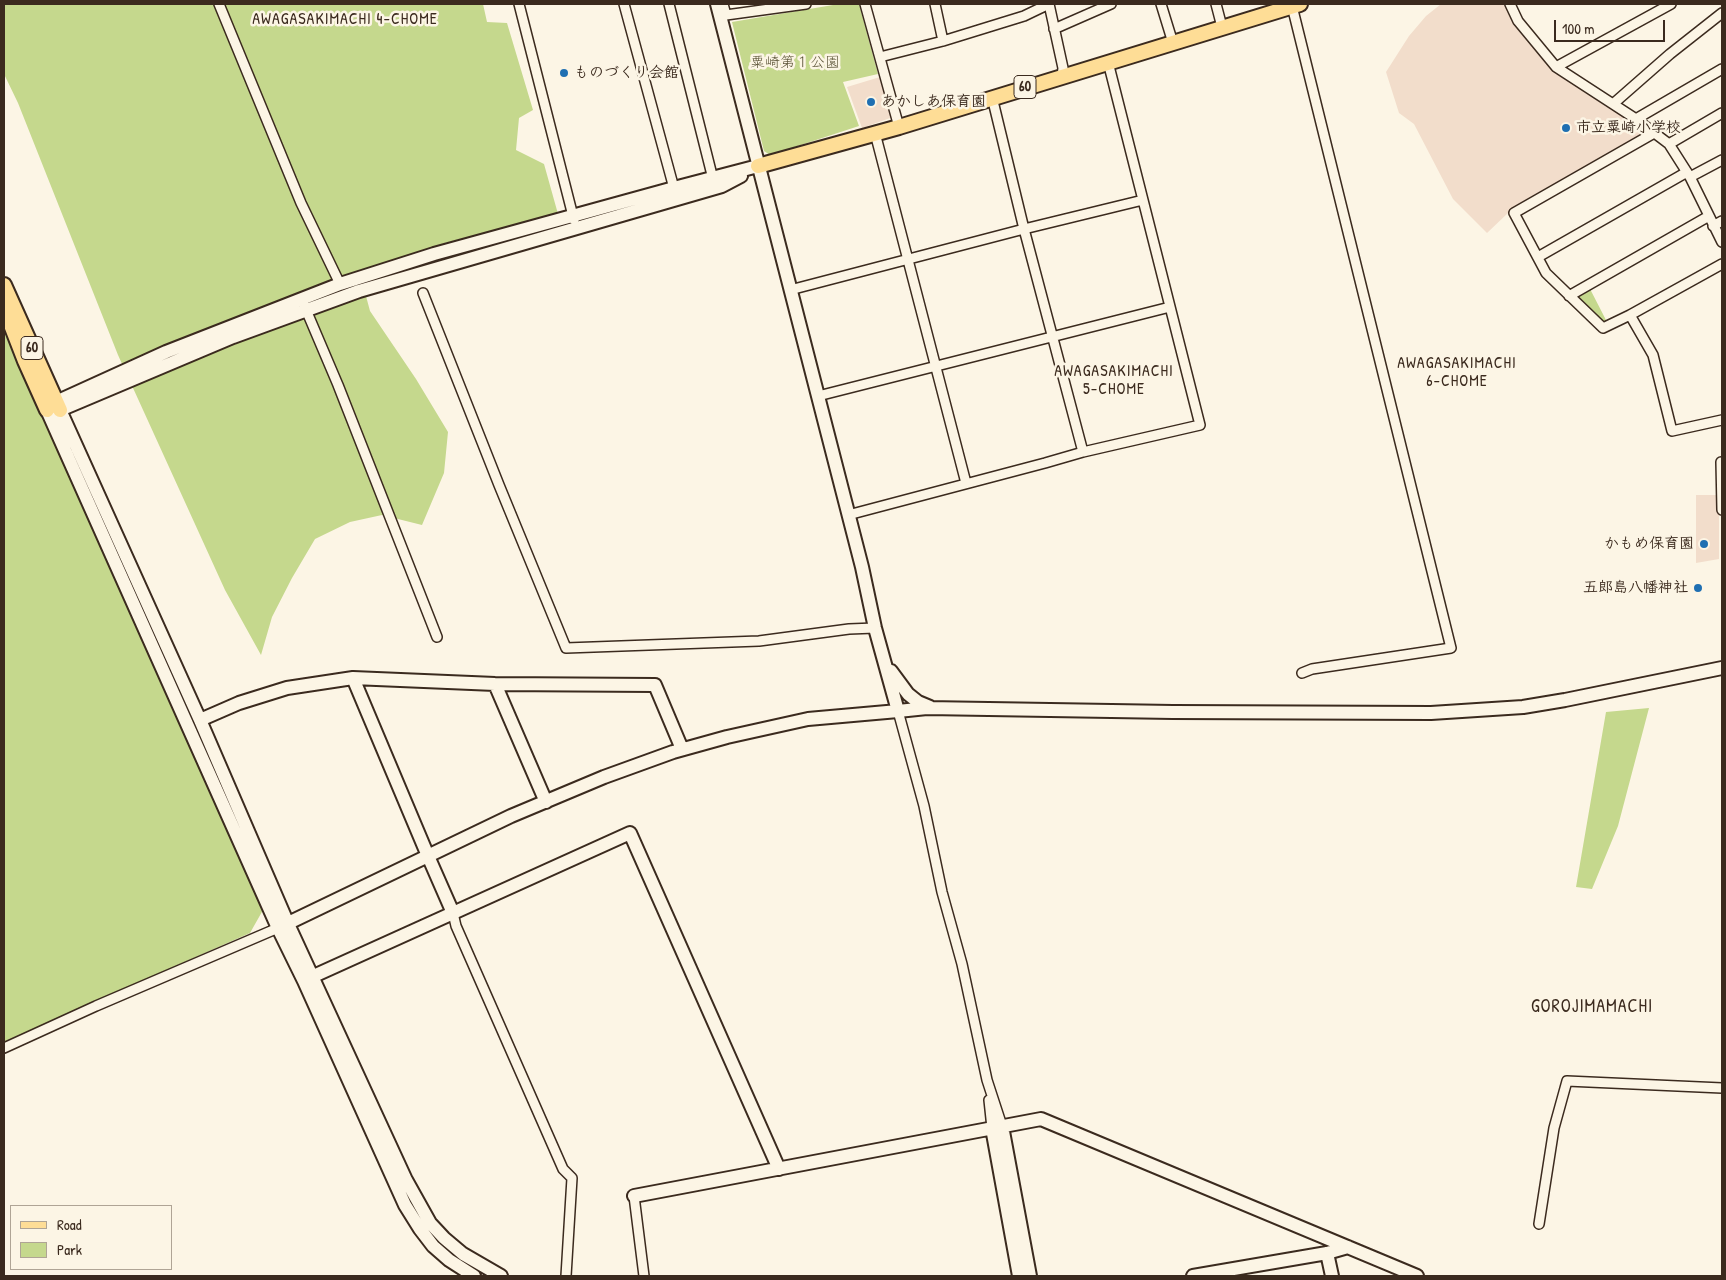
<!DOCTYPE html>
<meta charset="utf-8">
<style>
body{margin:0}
#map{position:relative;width:1726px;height:1280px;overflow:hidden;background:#fcf5e5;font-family:"Patrick Hand",sans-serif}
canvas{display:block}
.frame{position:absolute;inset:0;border:5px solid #3b2a1e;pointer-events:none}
.legend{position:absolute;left:10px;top:1205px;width:162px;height:65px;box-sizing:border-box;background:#fcf5e5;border:1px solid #afa495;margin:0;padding:6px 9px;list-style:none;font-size:15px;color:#3b2a1e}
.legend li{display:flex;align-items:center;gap:10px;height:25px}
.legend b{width:25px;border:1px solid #afa495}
.scale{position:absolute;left:1554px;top:20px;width:111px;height:22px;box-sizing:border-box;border:2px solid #3b2a1e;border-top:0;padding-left:6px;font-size:15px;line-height:18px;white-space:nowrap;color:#3b2a1e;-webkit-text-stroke:4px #fcf5e5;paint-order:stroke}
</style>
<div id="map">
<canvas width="1726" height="1280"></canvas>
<div class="frame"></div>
<ul class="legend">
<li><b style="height:6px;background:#fedd96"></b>Road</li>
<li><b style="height:14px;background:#c5d88d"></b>Park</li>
</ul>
<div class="scale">100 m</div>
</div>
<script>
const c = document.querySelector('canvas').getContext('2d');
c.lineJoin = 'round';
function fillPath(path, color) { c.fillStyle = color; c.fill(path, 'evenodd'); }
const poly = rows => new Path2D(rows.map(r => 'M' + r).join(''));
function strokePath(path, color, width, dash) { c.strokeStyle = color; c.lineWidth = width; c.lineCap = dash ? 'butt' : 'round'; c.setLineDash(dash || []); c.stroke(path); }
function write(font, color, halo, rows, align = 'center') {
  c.font = font + ' "Patrick Hand","Klee One",sans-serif'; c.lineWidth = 5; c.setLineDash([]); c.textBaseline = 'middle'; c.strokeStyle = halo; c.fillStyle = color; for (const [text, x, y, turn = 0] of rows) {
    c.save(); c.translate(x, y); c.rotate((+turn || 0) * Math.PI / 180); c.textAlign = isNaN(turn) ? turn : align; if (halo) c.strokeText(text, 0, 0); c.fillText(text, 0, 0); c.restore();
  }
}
fillPath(poly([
 [1441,4,1506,4,1510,17,1550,66,1648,134,1508,213,1487,233,1453,199,1414,124,1399,113,1386,72,1409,36,1426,16],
 [880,77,893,117,862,128,847,87],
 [1696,495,1719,495,1719,559,1696,563]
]), '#f2ddcb');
fillPath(poly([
 [4,4,483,4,487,22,507,23,533,110,519,118,516,150,544,164,558,214,445,243,385,264,359,270,370,311,416,379,448,432,444,473,422,525,382,515,350,522,315,539,292,578,272,617,261,655,225,590,118,355,18,103,4,74],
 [839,4,859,4,878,74,843,82,859,126,770,155,764,151,732,22],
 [1589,287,1607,322,1601,323,1577,298,1577,294],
 [4,330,263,910,250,933,4,1042],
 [1649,708,1618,826,1592,889,1576,887,1606,712]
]), '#c5d88d');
const street = poly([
 [219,4,301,203,340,284],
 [519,4,574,220],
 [624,4,675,192],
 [669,4,714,183],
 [723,4,726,15,806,4],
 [865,4,899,127],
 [935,4,943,41],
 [1049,4,1063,68,1062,77],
 [1161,4,1173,43],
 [1216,4,1222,27],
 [1510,4,1518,21,1556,67,1636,119,1669,144,1690,177,1722,242],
 [1292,6,1451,648,1312,669,1302,673],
 [1054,29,1111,4],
 [880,57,943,41,1024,16,1049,4],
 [1556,67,1671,4],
 [992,97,1024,229,1083,452],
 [1613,104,1670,54,1722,13],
 [1636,119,1722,69],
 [875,133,966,483],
 [1669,144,1722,113],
 [1690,177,1722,160],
 [1713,226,1722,221],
 [1538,257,1687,172],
 [1722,264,1630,315,1653,355,1672,431,1722,420],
 [790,290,1024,229,1143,200,1108,62],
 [423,293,499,485,566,648,759,641,849,629,875,628],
 [1569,296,1709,216],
 [304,305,338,385,437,637],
 [1630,315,1603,328,1546,273,1514,213,1654,133],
 [818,396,1170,307],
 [1722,462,1721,462,1722,510],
 [848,515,1045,463,1083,452,1200,425,1143,200],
 [898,711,924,806,942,892,962,964,987,1080,1002,1126],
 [453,913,456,926,563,1169,572,1178,566,1276],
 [4,1048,96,1006,278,928],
 [989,1100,992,1128],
 [634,1196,644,1276],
 [1539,1224,1554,1128,1567,1081,1722,1088]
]);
const secondary = poly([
 [717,4,862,567,875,628,898,711,927,708,1173,712,1431,713,1523,707,1565,700,1722,668],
 [48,409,56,402,166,352,340,284,434,254,674,188,758,166],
 [47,410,278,928,304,981,405,1205,420,1229,433,1246,449,1260,474,1276],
 [51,410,60,410,233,337,359,291,722,186,741,176],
 [60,410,200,720,288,924,406,1180,430,1223,444,1238,463,1254,501,1276],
 [891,671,908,694,918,702,930,707],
 [353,678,428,856,453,913],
 [495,684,546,802],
 [200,720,239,703,287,688,353,678,495,684,655,685,682,749],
 [280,927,511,816,604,777,673,752,727,737,808,719,898,711],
 [307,979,630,833,779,1169],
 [1002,1126,1030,1276],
 [992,1128,1019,1276],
 [634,1196,1041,1119,1417,1276],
 [1327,1253,1332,1276],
 [1193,1276,1327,1253,1348,1247]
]);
const primary = poly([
 [758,166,899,127,1300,4],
 [4,285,60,410],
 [4,307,25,361,47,410]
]);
strokePath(street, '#3b2a1e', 12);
strokePath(secondary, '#3b2a1e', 16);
strokePath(primary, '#3b2a1e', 18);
strokePath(street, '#fcf5e5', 9);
strokePath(secondary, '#fcf5e5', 12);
strokePath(primary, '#fedd96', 14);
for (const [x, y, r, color] of [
 [564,73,5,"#1f6fb2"],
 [871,102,5,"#1f6fb2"],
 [1566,128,5,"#1f6fb2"],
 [1704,544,5,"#1f6fb2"],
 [1698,588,5,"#1f6fb2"]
]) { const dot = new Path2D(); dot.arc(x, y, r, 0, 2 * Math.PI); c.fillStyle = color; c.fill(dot); strokePath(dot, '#fcf5e5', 2); }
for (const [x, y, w] of [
 [1025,87,22],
 [32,348,22]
]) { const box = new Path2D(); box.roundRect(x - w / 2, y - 11.5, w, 23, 4); c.fillStyle = '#fcf5e5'; c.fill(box); strokePath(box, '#3b2a1e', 1); }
write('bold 14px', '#3b2a1e', null, [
 ["60",1025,87],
 ["60",32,348]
]);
write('15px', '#5e563a', '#fcf5e5', [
 ["粟崎第１公園",795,63]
]);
write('bold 15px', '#3b2a1e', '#fcf5e5', [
 ["ものづくり会館",574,73],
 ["あかしあ保育園",881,102],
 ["市立粟崎小学校",1576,128],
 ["かもめ保育園",1694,544,"right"],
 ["五郎島八幡神社",1688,588,"right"]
], 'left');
c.letterSpacing = '1px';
write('16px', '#3b2a1e', '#fcf5e5', [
 ["AWAGASAKIMACHI 4-CHOME",345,20],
 ["AWAGASAKIMACHI",1457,364],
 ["6-CHOME",1457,382],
 ["AWAGASAKIMACHI",1114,372],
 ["5-CHOME",1114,390]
]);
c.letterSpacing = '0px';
c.letterSpacing = '1px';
write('18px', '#3b2a1e', '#fcf5e5', [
 ["GOROJIMAMACHI",1592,1007]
]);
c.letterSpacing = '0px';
</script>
